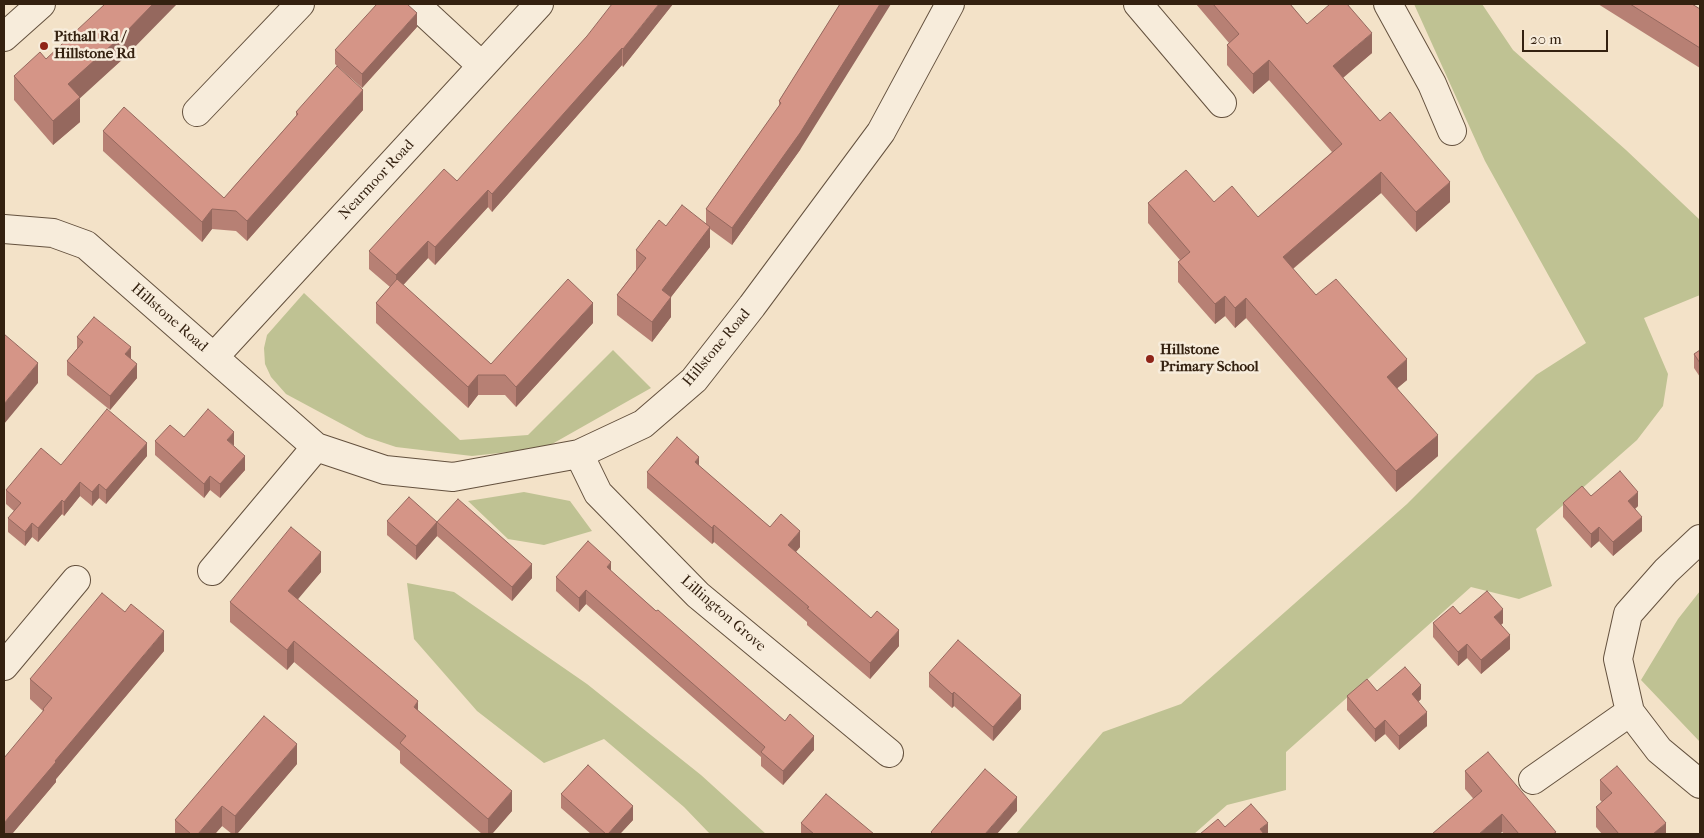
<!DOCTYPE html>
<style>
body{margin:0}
#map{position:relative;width:1704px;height:838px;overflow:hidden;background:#f3e2c8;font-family:"IM FELL French Canon",serif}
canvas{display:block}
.frame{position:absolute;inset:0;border:5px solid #342110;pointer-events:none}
.scale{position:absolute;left:1522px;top:30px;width:86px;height:22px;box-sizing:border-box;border:2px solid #342110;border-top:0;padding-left:6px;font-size:15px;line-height:18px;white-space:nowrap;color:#342110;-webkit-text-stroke:4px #f7ecdb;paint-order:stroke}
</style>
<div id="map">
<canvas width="1704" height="838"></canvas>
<div class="frame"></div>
<div class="scale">20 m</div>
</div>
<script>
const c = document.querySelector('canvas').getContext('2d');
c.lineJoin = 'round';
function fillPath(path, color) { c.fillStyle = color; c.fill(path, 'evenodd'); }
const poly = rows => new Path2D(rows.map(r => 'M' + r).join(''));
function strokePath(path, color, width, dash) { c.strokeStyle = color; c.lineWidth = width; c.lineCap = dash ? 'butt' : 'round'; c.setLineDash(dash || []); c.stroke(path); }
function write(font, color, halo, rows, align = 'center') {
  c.font = font + ' "IM FELL French Canon",serif'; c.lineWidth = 5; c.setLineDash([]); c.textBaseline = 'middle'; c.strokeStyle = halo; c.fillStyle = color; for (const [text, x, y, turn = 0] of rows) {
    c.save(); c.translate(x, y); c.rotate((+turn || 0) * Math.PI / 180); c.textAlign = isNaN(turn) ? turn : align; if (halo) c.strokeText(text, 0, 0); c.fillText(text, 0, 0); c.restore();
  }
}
fillPath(poly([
 [1414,4,1482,4,1513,50,1626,150,1700,220,1700,295,1644,318,1668,374,1663,406,1637,440,1536,529,1552,586,1519,599,1471,587,1286,752,1286,790,1227,805,1194,834,1016,834,1103,732,1181,704,1407,504,1536,375,1586,343,1485,161],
 [304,293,460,440,528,435,613,350,651,388,545,448,472,456,396,447,366,437,286,394,271,377,265,364,264,348,267,335],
 [524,492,570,501,592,531,544,545,508,539,468,501],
 [407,583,454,592,587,684,701,775,766,834,710,834,684,807,604,739,544,763,477,711,414,639],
 [1700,591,1700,742,1641,680,1678,619]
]), '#bfc293');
const minor = poly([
 [415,4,482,66],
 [1138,4,1222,103],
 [1388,4,1432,84,1452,131],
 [4,37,41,4],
 [197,112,300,4],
 [4,229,53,233,86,245,316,447,385,470,453,477,579,454,643,424,694,380,752,306,881,132,950,4],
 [214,357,539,4],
 [579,454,598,493,698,595,889,753],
 [1700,539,1666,571,1628,614,1618,659,1630,712,1659,750,1700,784],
 [212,571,316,447],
 [4,666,76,580],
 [1533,780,1630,712]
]);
strokePath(minor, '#64513e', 30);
strokePath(minor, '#f7ecdb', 28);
fillPath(poly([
 [673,4,623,67,622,65,492,212,488,207,435,265,428,258,403,285,491,364,593,323,516,407,505,395,478,395,468,408,376,323,376,303,390,287,369,269,369,251,457,181],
 [840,4,800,150,732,245,710,229,710,247,671,297,671,317,652,342,617,315,617,295,636,270,636,250,666,226,706,223,706,209,779,106,779,101],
 [1196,4,1290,4,1307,24,1372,53,1343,78,1450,202,1416,232,1381,193,1293,269,1316,295,1407,380,1397,388,1438,456,1396,492,1246,318,1235,328,1225,316,1215,324,1178,282,1178,262,1180,260,1148,223,1148,203,1214,202,1258,217,1332,152,1269,80,1253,94,1227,65,1227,45,1229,43],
 [1598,4,1692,4,1700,9,1700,68],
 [417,27,362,88,335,64,335,50],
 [124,58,80,97,80,122,53,145,14,100,14,76,46,59],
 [363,110,247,241,236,231,212,229,202,242,103,151,103,131,224,198,296,116,296,112],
 [77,337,131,359,137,378,110,410,67,375,67,361,77,349],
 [1700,350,1700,377,1694,368,1694,354],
 [184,437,234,446,245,470,220,498,210,490,204,498,155,455,155,441],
 [147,456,106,504,99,498,92,506,80,496,64,516,62,514,38,542,32,537,25,546,8,532,8,518,14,511,6,504,6,490,61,465],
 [699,466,770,527,800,547,796,552,899,646,870,679,807,625,807,622,714,542,712,544,647,488,647,472],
 [1591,496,1638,506,1635,509,1642,531,1613,556,1599,541,1591,548,1563,517,1563,503],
 [387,521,437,522,532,578,512,601,437,536,416,560,387,535],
 [611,571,814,750,783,785,761,766,761,757,586,604,579,612,556,591,556,577],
 [321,572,297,599,418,711,512,811,492,834,482,834,400,763,400,751,294,662,287,670,230,622,230,602],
 [1460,614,1503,623,1501,625,1510,649,1481,674,1467,658,1458,666,1433,637,1433,623],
 [164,651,56,779,56,782,12,834,4,834,43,711,30,699,30,679],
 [929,673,1021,709,993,741,954,706,952,708,929,687],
 [1377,691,1421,699,1418,702,1427,726,1399,750,1385,734,1375,742,1347,710,1347,696],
 [297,764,237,834,232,834,222,826,215,834,175,834,175,820],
 [1465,771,1556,834,1504,834,1465,789],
 [1600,780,1666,834,1602,834,1596,827,1596,807,1602,802,1600,800],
 [561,794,633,820,620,834,591,834,561,808],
 [801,823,874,834,801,834]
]), '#b78074');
fillPath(poly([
 [153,4,177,4,124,58,77,101,80,97,80,122,53,145,53,121,68,84],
 [659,4,673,4,623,67,623,49],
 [880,4,891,4,800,150,732,245,732,228],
 [417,13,417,27,362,88,362,74],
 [1372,33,1372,53,1333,86,1333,66],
 [622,48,622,65,492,212,492,194],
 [1269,60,1269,80,1253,94,1253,74],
 [363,90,363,110,247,241,247,221],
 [1381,172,1381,193,1283,277,1283,257],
 [1450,182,1450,202,1416,232,1416,212],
 [488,190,488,207,435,265,435,247],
 [212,209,212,229,202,242,202,222],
 [710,227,710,247,671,297,671,317,652,342,652,322,662,290],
 [428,241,428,258,396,293,396,275],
 [1225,296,1225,316,1215,324,1215,304],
 [1246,298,1246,318,1235,328,1235,308],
 [593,303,593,323,516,407,516,387],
 [131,347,131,361,125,354],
 [1407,359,1407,380,1387,397,1387,377],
 [38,363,38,383,4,424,4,404],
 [137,364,137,378,110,410,110,396],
 [478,375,478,395,468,408,468,387],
 [234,432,234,446,227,440],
 [1438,435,1438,456,1396,492,1396,471],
 [147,443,147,456,106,504,106,490],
 [245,456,245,470,220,498,220,484],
 [699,457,699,473,695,462],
 [210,476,210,490,204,498,204,484],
 [80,482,80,496,64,516,64,502],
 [99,484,99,498,92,506,92,492],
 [1638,492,1638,506,1628,515,1628,501],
 [62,500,62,514,38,542,38,528],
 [1642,517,1642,531,1613,556,1613,542],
 [437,522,437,536,416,560,416,546],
 [32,523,32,537,25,546,25,532],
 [714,525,714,542,712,544,712,528],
 [1599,527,1599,541,1591,548,1591,534],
 [800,531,800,547,788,561,788,545],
 [321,552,321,572,288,611,288,591],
 [611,562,611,576,607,567],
 [532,564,532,578,512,601,512,587],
 [586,590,586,604,579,612,579,598],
 [1503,609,1503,623,1494,631,1494,617],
 [899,630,899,646,870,679,870,663],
 [164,631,164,651,56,779,56,782,12,834,4,834,4,823,55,761],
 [1510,635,1510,649,1481,674,1481,660],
 [294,641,294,662,287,670,287,650],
 [1467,644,1467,658,1458,666,1458,652],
 [1421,685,1421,699,1412,708,1412,694],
 [954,692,954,706,952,708,952,694],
 [1021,695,1021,709,993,741,993,727],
 [418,701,418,722,414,707],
 [1427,712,1427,726,1399,750,1399,736],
 [1385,720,1385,734,1375,742,1375,729],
 [814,736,814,750,783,785,783,771],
 [297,744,297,764,237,834,235,834,235,816],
 [512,791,512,811,492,834,488,834,488,819],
 [1017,797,1017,811,997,834,985,834],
 [222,806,222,826,215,834,198,834],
 [633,806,633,820,620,834,608,834],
 [1502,814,1502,832,1500,834,1479,834],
 [1268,823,1268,834,1260,834,1260,829],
 [1666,823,1666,834,1653,834]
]), '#95685e');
const building = poly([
 [105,4,153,4,124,34,68,84,80,97,53,121,14,76,40,52,46,59,105,4],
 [377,4,407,4,417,13,362,74,335,50,377,4],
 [612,4,659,4,623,49,622,48,492,194,488,190,435,247,428,241,396,275,369,251,444,169,457,181,587,36,612,4],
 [840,4,880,4,800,133,732,228,706,209,781,103,779,101,840,4],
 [1213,4,1290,4,1307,24,1330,4,1347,4,1372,33,1333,66,1380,121,1390,112,1450,182,1416,212,1381,172,1283,257,1316,295,1336,279,1407,359,1387,377,1438,435,1396,471,1246,298,1235,308,1225,296,1215,304,1178,262,1190,252,1148,203,1186,170,1214,202,1232,186,1258,217,1342,144,1269,60,1253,74,1227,45,1239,34,1213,4],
 [1630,4,1692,4,1700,9,1700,48,1630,4],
 [337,66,363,90,247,221,236,211,212,209,202,222,103,131,124,107,224,198,298,114,296,112,337,66],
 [682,205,710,227,662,290,671,297,652,322,617,295,646,258,636,250,659,220,666,226,682,205],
 [397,279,491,364,568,279,593,303,516,387,505,375,478,375,468,387,376,303,397,279],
 [94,317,131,347,125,354,137,364,110,396,67,361,83,342,77,337,94,317],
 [4,334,38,363,4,404,4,334],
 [1700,350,1700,363,1694,354,1700,350],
 [107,409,147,443,106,490,99,484,92,492,80,482,64,502,62,500,38,528,32,523,25,532,8,518,21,503,6,490,41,448,61,465,107,409],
 [208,409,234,432,227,440,245,456,220,484,210,476,204,484,155,441,170,425,184,437,208,409],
 [677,437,699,457,695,462,770,527,781,514,800,531,788,545,871,618,877,611,899,630,870,663,807,608,809,607,714,525,712,528,647,472,677,437],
 [1620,471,1638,492,1628,501,1642,517,1613,542,1599,527,1591,534,1563,503,1582,486,1591,496,1620,471],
 [409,497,437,522,416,546,387,521,409,497],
 [458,499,532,564,512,587,437,522,458,499],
 [291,527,321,552,288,591,418,701,414,707,512,791,488,819,400,743,406,736,294,641,287,650,230,602,291,527],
 [588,541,611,562,607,567,656,611,658,610,785,721,790,714,814,736,783,771,761,752,765,747,586,590,579,598,556,577,588,541],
 [1487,591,1503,609,1494,617,1510,635,1481,660,1467,644,1458,652,1433,623,1453,606,1460,614,1487,591],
 [102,593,125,612,131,604,164,631,55,761,56,762,4,823,4,758,44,710,43,709,52,698,30,679,102,593],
 [958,640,1021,695,993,727,954,692,952,694,929,673,958,640],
 [1405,667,1421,685,1412,694,1427,712,1399,736,1385,720,1375,729,1347,696,1367,679,1377,691,1405,667],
 [264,716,297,744,235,816,222,806,198,834,191,834,175,820,264,716],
 [1488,752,1556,832,1553,834,1519,834,1502,814,1479,834,1432,834,1482,791,1465,771,1488,752],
 [588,765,633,806,608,834,606,834,561,794,588,765],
 [1617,766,1666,823,1653,834,1619,834,1596,807,1612,793,1600,780,1617,766],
 [985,769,1017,797,985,834,933,834,931,832,985,769],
 [826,794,874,834,814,834,801,823,826,794],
 [1251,804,1268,823,1260,829,1264,834,1200,834,1218,819,1225,827,1251,804]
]);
fillPath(building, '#d59587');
strokePath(building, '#95685e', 1);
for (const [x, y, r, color] of [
 [44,46,5,"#8f2418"],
 [1150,359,5,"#8f2418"]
]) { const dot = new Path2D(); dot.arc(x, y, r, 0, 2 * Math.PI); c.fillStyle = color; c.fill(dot); strokePath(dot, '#f7ecdb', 2); }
write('bold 15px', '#342110', '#f7ecdb', [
 ["Pithall Rd /",54,37],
 ["Hillstone Rd",54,54],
 ["Hillstone",1160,350],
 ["Primary School",1160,367]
], 'left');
write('15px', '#342110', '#f7ecdb', [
 ["Nearmoor Road",377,180,-47],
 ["Hillstone Road",169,318,41],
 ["Hillstone Road",717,348,-50],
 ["Lillington Grove",723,614,41]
]);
</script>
